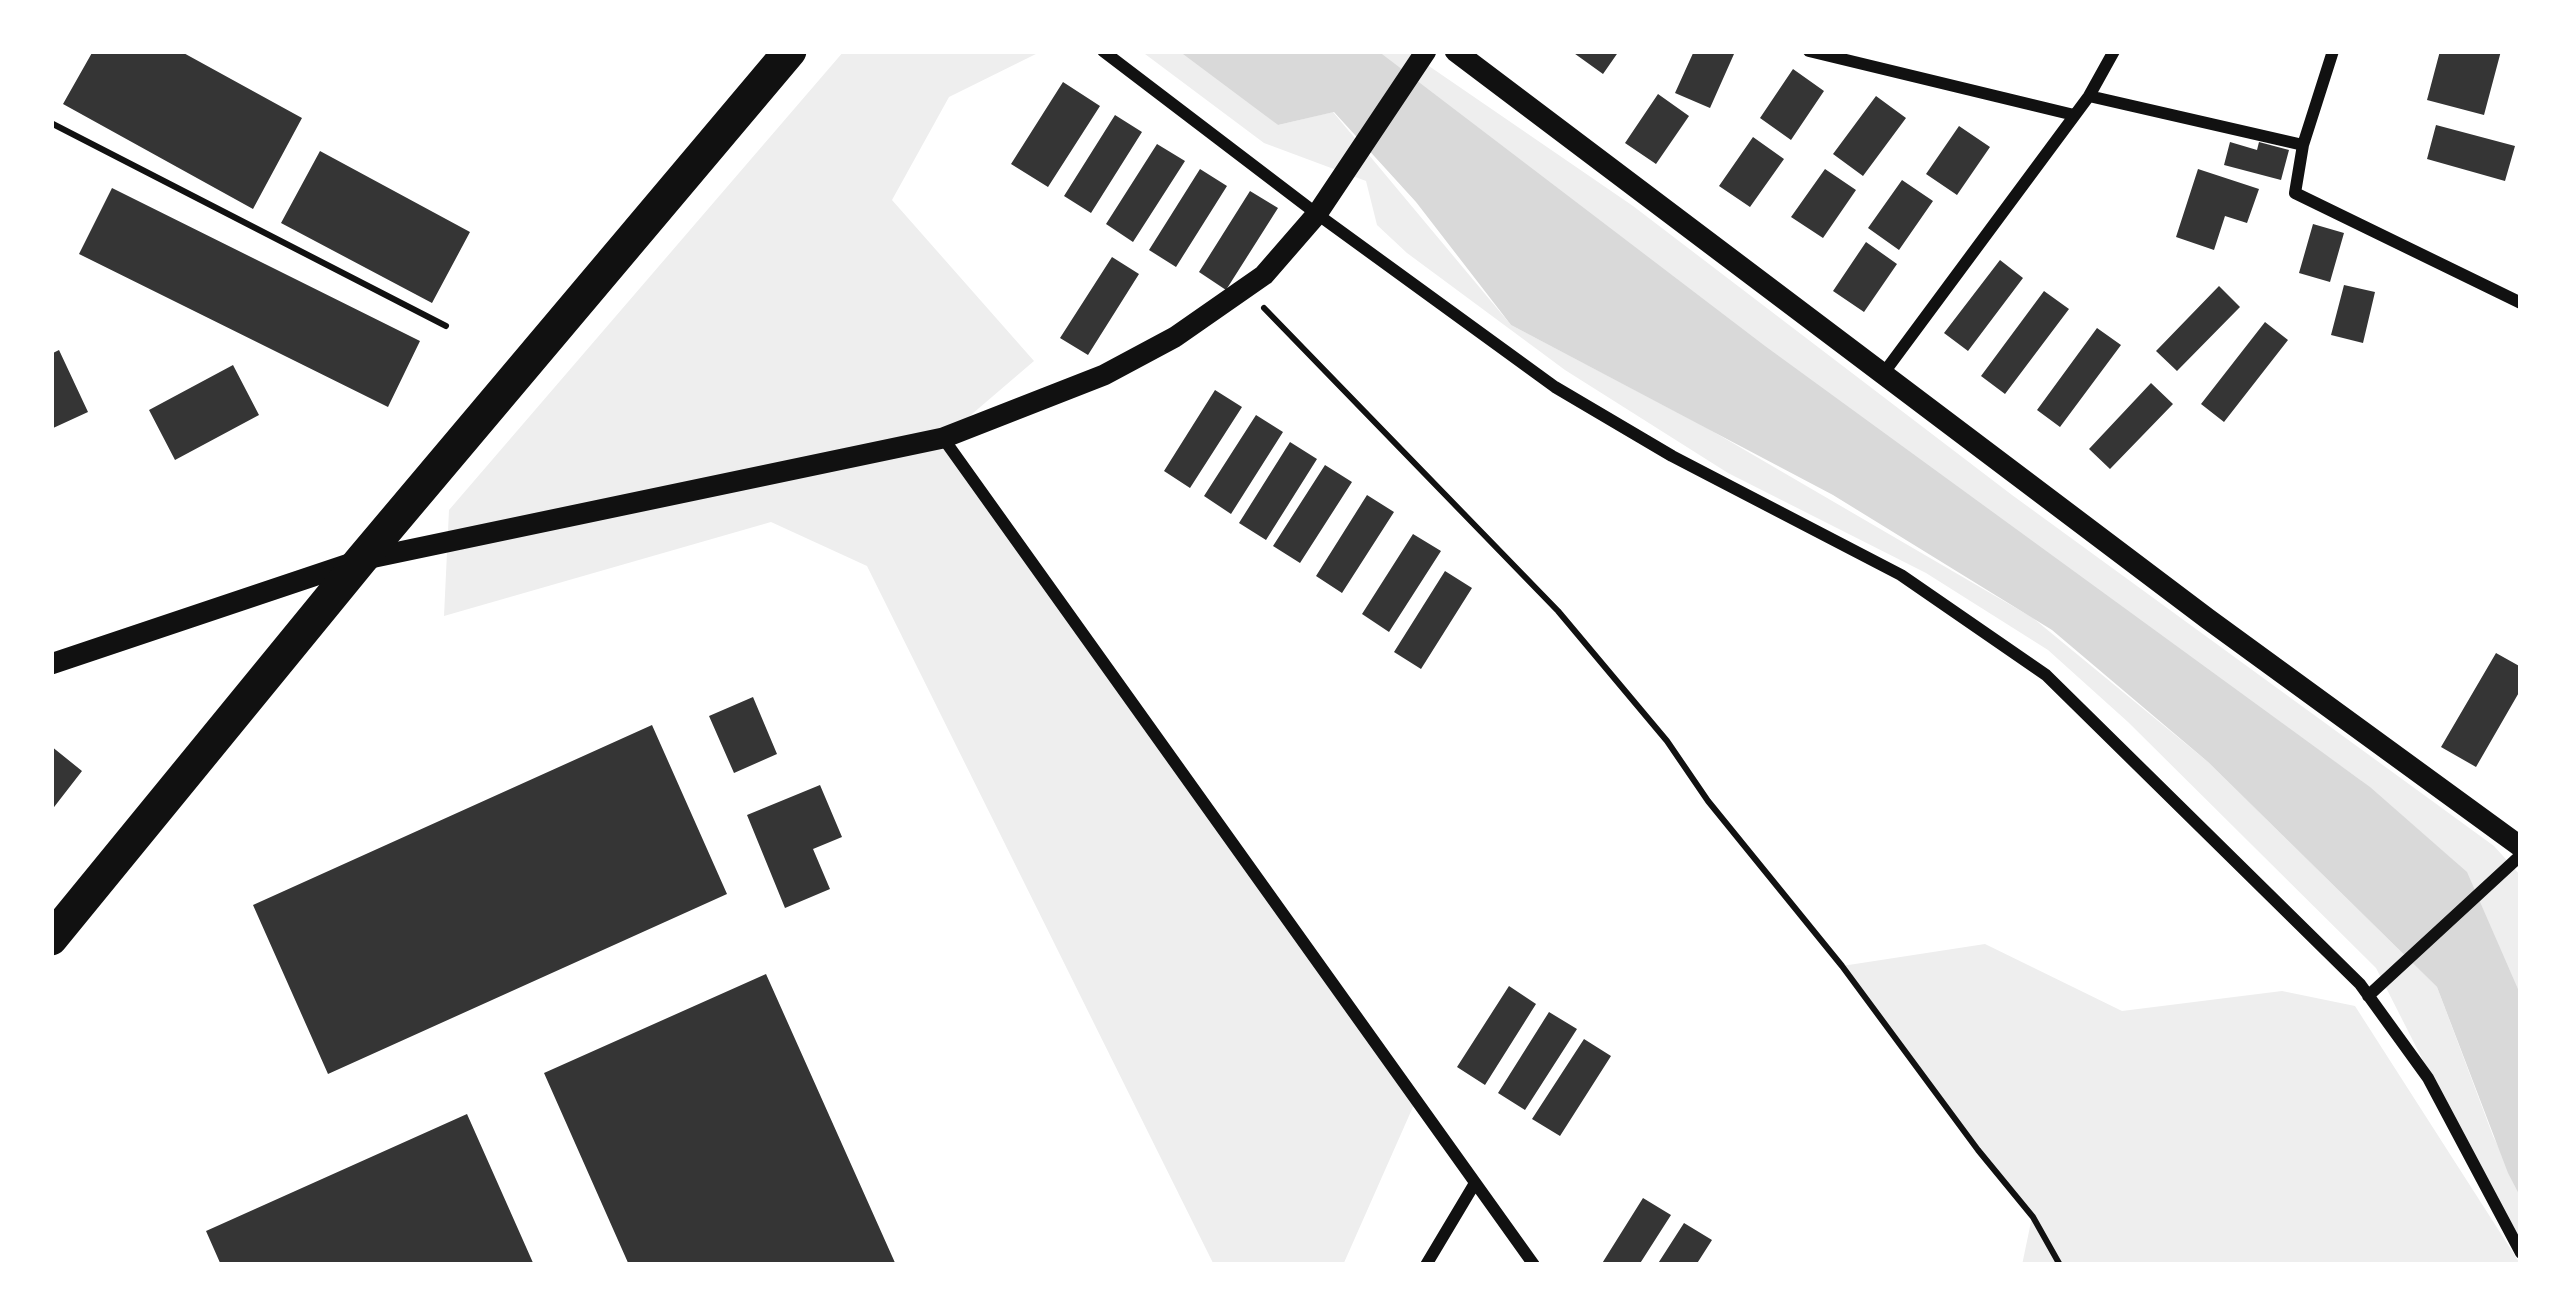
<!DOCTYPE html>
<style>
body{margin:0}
#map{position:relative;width:2572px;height:1316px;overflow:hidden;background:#fff;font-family:Quicksand,sans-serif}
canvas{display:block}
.frame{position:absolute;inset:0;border:54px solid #fff;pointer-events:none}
</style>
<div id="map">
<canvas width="2572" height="1316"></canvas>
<div class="frame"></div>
</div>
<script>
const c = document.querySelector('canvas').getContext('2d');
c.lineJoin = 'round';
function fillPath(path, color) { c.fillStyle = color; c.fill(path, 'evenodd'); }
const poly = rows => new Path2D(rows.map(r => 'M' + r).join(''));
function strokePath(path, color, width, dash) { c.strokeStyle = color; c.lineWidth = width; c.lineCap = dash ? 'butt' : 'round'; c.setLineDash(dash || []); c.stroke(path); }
fillPath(poly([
 [844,51,1042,51,949,97,892,200,1034,361,944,438,1416,1100,1343,1265,1214,1265,867,566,771,522,444,616,449,510],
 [1141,51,1188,51,1278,125,1333,112,1511,325,1707,428,2033,618,2208,762,2437,987,2493,1136,2521,1192,2521,1253,2376,968,2128,722,2048,650,1926,573,1728,473,1565,370,1407,253,1377,225,1366,181,1264,143],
 [1335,51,1407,51,1633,206,2012,495,2494,846,2521,876,2521,1000,2454,861,2359,779],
 [1985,944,2122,1011,2282,991,2355,1006,2521,1265,2022,1265,2032,1217,1842,966]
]), '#eee');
fillPath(poly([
 [1179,51,1378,51,1765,346,2370,787,2467,872,2521,996,2521,1198,2508,1173,2437,987,2208,762,2052,630,1833,495,1511,325,1416,202,1334,112,1278,125]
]), '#d9d9d9');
fillPath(poly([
 [93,51,180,51,302,118,253,209,63,104],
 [1571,51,1619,51,1603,74],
 [1694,51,1734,54,1710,108,1675,93],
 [2440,51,2501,51,2484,115,2427,100],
 [1793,69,1824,91,1791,140,1760,118],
 [1063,82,1100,106,1048,187,1011,164],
 [1658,94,1689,116,1656,164,1625,143],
 [1876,96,1906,118,1863,176,1833,154],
 [1115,115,1142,132,1091,213,1064,196],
 [2436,125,2515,146,2505,181,2427,159],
 [1959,126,1990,147,1957,195,1926,174],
 [1753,137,1784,159,1750,207,1719,186],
 [2230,142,2257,150,2259,142,2289,150,2281,180,2224,165],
 [1157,144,1185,161,1133,242,1106,224],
 [320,151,470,232,432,303,281,223],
 [1200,169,1227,186,1176,267,1149,250],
 [1825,169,1856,190,1823,238,1791,217],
 [2198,169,2259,189,2247,223,2225,216,2214,250,2176,237],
 [1902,180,1933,201,1899,250,1868,228],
 [112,188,420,341,388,407,79,254],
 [1250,191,1278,208,1226,290,1199,272],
 [2313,224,2344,233,2330,282,2299,273],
 [1866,242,1897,264,1864,312,1833,291],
 [1112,257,1139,274,1088,355,1060,338],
 [2000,260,2023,278,1968,351,1944,333],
 [2344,285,2375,292,2363,343,2331,335],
 [2219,286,2240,307,2177,371,2156,351],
 [2044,291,2069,309,2005,394,1981,376],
 [2265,322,2288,340,2224,422,2201,404],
 [2097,328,2121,345,2060,427,2037,410],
 [59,350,88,412,51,429,51,354],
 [233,365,259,415,175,460,149,410],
 [2151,383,2173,404,2110,469,2089,449],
 [1215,390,1242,407,1190,488,1164,471],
 [1256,415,1283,432,1231,514,1204,496],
 [1290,442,1317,459,1266,540,1239,523],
 [1325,465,1352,482,1300,563,1273,546],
 [1367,495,1394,512,1342,593,1316,576],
 [1413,534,1441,551,1389,632,1362,614],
 [1445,571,1472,588,1421,669,1394,652],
 [2496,653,2521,667,2521,689,2476,767,2441,747],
 [753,697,777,754,734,773,709,716],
 [652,725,727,894,328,1074,253,905],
 [51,746,82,771,51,811],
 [820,785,842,837,813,849,830,889,785,908,747,815],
 [766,974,896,1265,629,1265,544,1073],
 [1509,986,1536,1004,1485,1085,1457,1067],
 [1549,1012,1577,1029,1525,1110,1498,1093],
 [1584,1039,1611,1056,1560,1136,1532,1119],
 [467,1114,534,1265,221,1265,206,1231],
 [1643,1198,1671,1215,1639,1265,1601,1265],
 [1684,1223,1712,1240,1696,1265,1657,1265]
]), '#353535');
strokePath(poly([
 [51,123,446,326],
 [1264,308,1558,611,1667,741,1708,801,1842,966,1978,1150,2033,1217,2060,1265]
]), '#111', 6);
strokePath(poly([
 [1103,51,1317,214,1555,387,1672,456,1901,575,2046,675,2360,984,2428,1078,2521,1253],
 [1809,51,2074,115],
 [2089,96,2303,145,2295,193,2521,303],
 [2303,145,2333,51],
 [1883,374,2089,96,2114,51],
 [943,438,1534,1265],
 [2368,996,2521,855],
 [1426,1265,1475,1183]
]), '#111', 12);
strokePath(poly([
 [1455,51,2208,619,2521,847],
 [51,664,361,560,943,438,1104,375,1175,337,1264,275,1317,214,1426,51]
]), '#111', 21);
strokePath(poly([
 [51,939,361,560,790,51]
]), '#111', 33);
</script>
